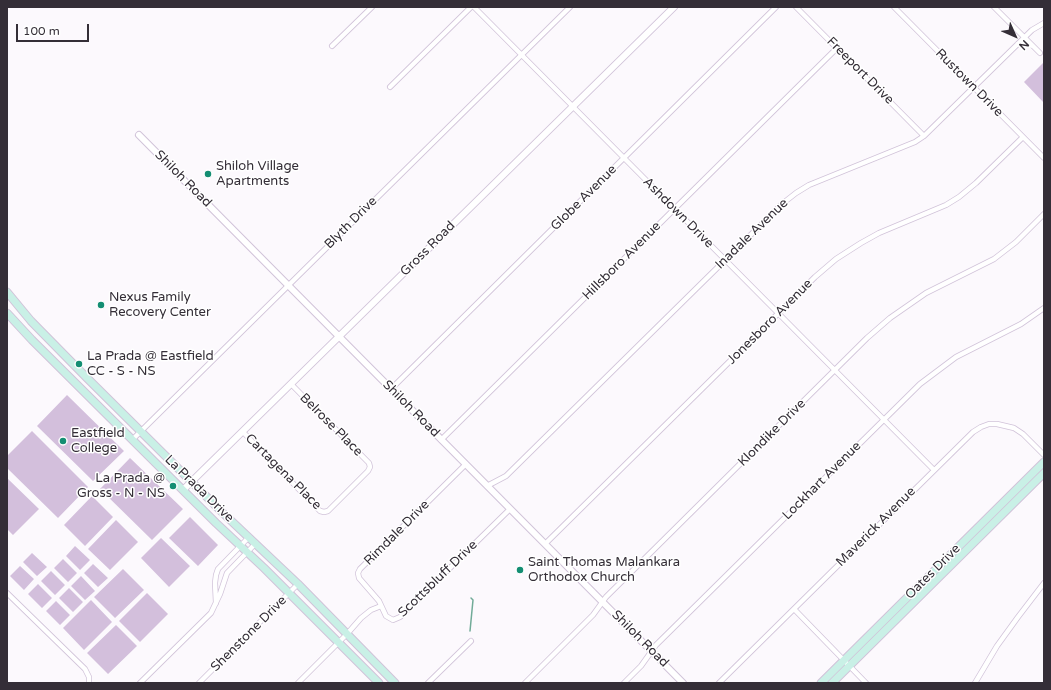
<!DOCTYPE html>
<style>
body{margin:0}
#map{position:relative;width:1051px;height:690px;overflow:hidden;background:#fcf9fd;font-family:"Varela Round",sans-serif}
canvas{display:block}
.frame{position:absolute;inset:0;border:8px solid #342e37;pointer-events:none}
.north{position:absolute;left:995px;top:16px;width:40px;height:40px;-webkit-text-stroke:3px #fff;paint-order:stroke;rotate:135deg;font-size:11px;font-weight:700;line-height:16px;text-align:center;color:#342e37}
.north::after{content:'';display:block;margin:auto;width:14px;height:18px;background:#342e37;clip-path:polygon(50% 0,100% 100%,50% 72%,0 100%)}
.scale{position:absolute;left:16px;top:24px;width:73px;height:18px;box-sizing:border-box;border:2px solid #342e37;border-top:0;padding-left:5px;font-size:12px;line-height:14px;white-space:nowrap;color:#342e37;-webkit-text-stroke:3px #fff;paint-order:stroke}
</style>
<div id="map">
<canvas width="1051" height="690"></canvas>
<div class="frame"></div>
<div class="north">N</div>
<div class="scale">100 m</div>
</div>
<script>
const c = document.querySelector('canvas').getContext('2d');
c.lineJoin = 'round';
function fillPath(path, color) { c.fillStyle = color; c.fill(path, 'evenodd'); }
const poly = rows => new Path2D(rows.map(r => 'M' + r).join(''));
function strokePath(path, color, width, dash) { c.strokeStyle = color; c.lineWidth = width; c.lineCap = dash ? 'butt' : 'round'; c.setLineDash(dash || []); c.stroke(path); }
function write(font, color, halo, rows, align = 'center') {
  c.font = font + ' "Varela Round",sans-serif'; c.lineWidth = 3; c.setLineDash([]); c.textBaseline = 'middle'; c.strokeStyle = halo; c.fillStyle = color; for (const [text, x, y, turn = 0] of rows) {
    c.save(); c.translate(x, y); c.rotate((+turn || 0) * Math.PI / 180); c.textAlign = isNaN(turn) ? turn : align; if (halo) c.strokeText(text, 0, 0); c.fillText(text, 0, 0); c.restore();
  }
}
fillPath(poly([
 [1044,62,1044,103,1024,82],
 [67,395,124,451,93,481,37,426],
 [32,431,88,487,58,518,7,468,7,456],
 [130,458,183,509,152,540,100,489],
 [7,478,39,509,13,535,7,529],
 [92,496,113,517,85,546,64,525],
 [190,517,218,545,198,566,169,538],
 [116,520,138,542,110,570,88,549],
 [161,538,190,566,169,587,141,558],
 [75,546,90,560,80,570,66,556],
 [32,553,47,567,37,576,23,562],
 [63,559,77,573,68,582,54,568],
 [93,564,108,578,98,587,84,573],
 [20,566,34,579,24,590,10,576],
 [123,569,144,590,115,618,94,597],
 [51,571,65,585,55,595,41,581],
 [81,576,95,591,85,600,71,586],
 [38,584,52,598,42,608,28,594],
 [69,588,83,602,73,612,59,598],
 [147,593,168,614,140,642,119,621],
 [91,600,112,622,84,650,63,628],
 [56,601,70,615,60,625,46,611],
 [116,625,137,646,108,674,87,653]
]), '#d3bfdc');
strokePath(poly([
 [470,631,473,600,471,598]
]), '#71ab98', 1.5);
const minor = poly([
 [474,7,934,470],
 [796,7,924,136],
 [894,7,1044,158],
 [994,7,1040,53],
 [332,46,372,7],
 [390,87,471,7],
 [391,389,776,7],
 [243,432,320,511,324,512,328,511,368,471,370,467,369,463,291,384],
 [132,440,570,7],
 [441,440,837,48],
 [466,464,360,569,358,573,359,578,379,601,386,616,393,620,400,617,510,509],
 [487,486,506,476,782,204,796,193,809,185,915,142,924,136,1032,30,1044,23],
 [545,544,815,277,836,259,861,243,879,233,946,205,959,197,976,183,1023,137],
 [7,593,85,669,89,677,89,683],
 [216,603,215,583,216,575,218,569,249,537],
 [794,609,866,683],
 [140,683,211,613,220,594,227,573,256,543],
 [199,683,298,584],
 [298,683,347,634,361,618,371,610,381,606],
 [428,683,471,641],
 [525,683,593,615,606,597,867,338,890,318,926,293,994,259,1016,242,1044,214],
 [624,683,641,666,656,645,920,384,956,357,1021,324,1044,308],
 [719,683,973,432,981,427,989,424,997,424,1014,428,1023,434,1044,455],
 [975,683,997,646,1018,617,1044,583]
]);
const tertiary = poly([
 [139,135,683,683],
 [183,490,674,7]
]);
const secondary = poly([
 [7,292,31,321,87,378,224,514,298,584,395,683],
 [7,313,32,340,216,523,264,568,379,683],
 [821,683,1044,462],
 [832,683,1044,473]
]);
strokePath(minor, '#d1c3d9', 6);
strokePath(tertiary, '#d1c3d9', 8);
strokePath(secondary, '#d1c3d9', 9);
strokePath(minor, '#fff', 4.5);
strokePath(tertiary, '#fff', 6);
strokePath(secondary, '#c9f0e6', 7);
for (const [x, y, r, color] of [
 [208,174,4,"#138e73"],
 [101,305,4,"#138e73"],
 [79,364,4,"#138e73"],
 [63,441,4,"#138e73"],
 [173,486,4,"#138e73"],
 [520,570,4,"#138e73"]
]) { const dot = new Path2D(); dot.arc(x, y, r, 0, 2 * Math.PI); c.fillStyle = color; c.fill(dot); strokePath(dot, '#fff', 1.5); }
write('13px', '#342e37', '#fff', [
 ["Freeport Drive",860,71,45],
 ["Rustown Drive",969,83,45],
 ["Shiloh Road",183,179,45],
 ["Globe Avenue",584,198,-45],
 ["Ashdown Drive",678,213,45],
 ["Blyth Drive",351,223,-45],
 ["Inadale Avenue",752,234,-44],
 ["Gross Road",428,249,-45],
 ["Hillsboro Avenue",622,261,-45],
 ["Jonesboro Avenue",770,322,-45],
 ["Shiloh Road",411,409,45],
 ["Belrose Place",331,425,45],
 ["Klondike Drive",772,433,-45],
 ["Cartagena Place",283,472,45],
 ["Lockhart Avenue",822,481,-45],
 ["La Prada Drive",199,489,44],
 ["Maverick Avenue",876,527,-45],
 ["Rimdale Drive",397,533,-45],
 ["Oates Drive",933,572,-45],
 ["Scottsbluff Drive",438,579,-44],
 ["Shenstone Drive",249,634,-45],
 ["Shiloh Road",640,639,45]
]);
write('13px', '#342e37', '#fff', [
 ["Shiloh Village",216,167],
 ["Apartments",216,182],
 ["Nexus Family",109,298],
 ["Recovery Center",109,313],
 ["La Prada @ Eastfield",87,357],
 ["CC - S - NS",87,372],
 ["Eastfield",71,434],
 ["College",71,449],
 ["La Prada @",165,479,"right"],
 ["Gross - N - NS",165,494,"right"],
 ["Saint Thomas Malankara",528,563],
 ["Orthodox Church",528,578]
], 'left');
</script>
